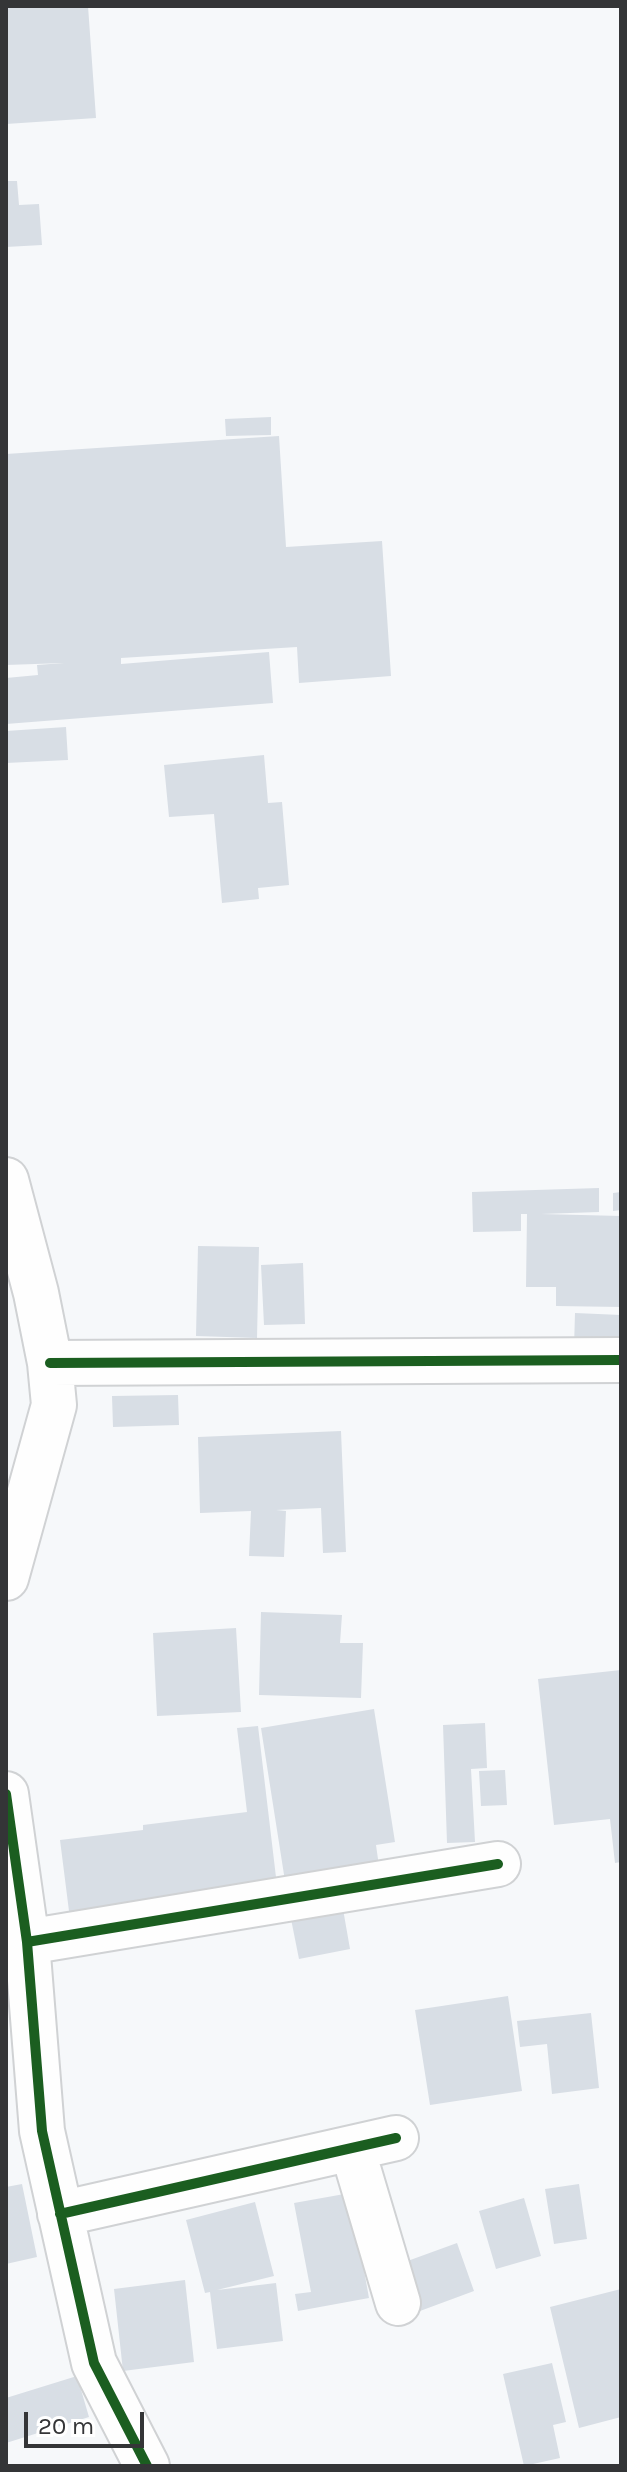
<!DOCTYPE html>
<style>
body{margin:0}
#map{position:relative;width:627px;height:2472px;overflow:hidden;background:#f6f8fa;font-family:Karla,sans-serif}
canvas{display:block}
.frame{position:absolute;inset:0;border:8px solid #343537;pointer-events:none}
.scale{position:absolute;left:24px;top:2412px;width:120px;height:36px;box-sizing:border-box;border:4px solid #343537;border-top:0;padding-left:10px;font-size:24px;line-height:28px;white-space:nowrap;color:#343537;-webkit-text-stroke:6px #fff;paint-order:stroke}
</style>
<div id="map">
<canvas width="627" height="2472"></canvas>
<div class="frame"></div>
<div class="scale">20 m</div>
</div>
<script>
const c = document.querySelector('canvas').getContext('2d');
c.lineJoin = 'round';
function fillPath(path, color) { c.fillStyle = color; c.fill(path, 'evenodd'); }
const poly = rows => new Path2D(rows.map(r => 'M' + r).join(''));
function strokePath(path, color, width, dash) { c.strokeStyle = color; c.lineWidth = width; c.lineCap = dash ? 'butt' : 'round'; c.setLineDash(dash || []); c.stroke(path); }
fillPath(poly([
 [6,6,88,6,96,118,6,124],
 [6,181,17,181,19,205,39,204,42,245,6,247],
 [271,417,271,435,226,436,225,419],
 [279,436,286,547,382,541,391,676,299,683,297,647,121,658,121,664,269,652,273,703,6,724,6,678,38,675,37,665,64,663,6,665,6,454],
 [66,727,68,760,6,763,6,731],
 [264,755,268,803,282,802,289,885,258,888,259,899,222,903,214,814,169,817,164,765],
 [599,1188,599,1212,541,1214,621,1216,621,1307,556,1306,556,1287,526,1287,527,1214,521,1214,521,1231,473,1232,472,1192],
 [621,1192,621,1210,613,1211,613,1193],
 [198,1246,259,1247,257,1338,196,1336],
 [303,1263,305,1324,264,1325,261,1265],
 [575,1313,621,1315,620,1348,574,1347],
 [178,1395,179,1425,113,1427,112,1396],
 [341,1431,346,1552,323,1553,321,1508,276,1510,286,1511,284,1557,249,1556,251,1511,200,1513,198,1437],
 [261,1612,342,1615,340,1643,363,1643,361,1698,259,1695],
 [236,1628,241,1712,157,1716,153,1633],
 [621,1670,621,1862,615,1863,610,1819,554,1825,538,1679],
 [374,1709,395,1842,376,1845,379,1866,285,1881,261,1728],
 [485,1723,487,1768,471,1769,475,1842,447,1843,443,1725],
 [258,1726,278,1894,70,1919,60,1840,143,1830,143,1825,247,1812,237,1728],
 [505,1770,507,1805,481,1806,479,1771],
 [343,1909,350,1949,299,1959,291,1919],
 [508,1996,522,2091,430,2105,415,2010],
 [591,2013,599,2088,552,2094,547,2044,520,2047,517,2021],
 [22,2184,37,2257,6,2264,6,2187],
 [579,2184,587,2239,554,2244,545,2189],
 [350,2193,369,2298,298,2311,295,2294,311,2292,294,2203],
 [524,2198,541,2256,496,2269,479,2211],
 [255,2202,274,2276,217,2290,276,2283,283,2341,217,2349,210,2292,205,2293,186,2220],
 [457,2243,474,2291,420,2311,402,2263],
 [185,2280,194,2362,123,2371,114,2289],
 [621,2289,621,2417,579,2428,550,2307],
 [552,2363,566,2422,553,2425,560,2458,524,2466,503,2374],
 [77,2376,89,2417,6,2443,6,2398]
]), '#d8dee5');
const minor = poly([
 [6,1180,36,1293,50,1363,54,1405,6,1578],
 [50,1363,621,1360],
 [6,1794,27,1942,42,2131,94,2363,147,2466],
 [27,1942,498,1864],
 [352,2148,398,2303],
 [60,2214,396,2138]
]);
strokePath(minor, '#d0d2d4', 48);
strokePath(minor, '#fefefe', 44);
strokePath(poly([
 [50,1363,621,1360],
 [6,1794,27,1942,42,2131,94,2363,147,2466],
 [27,1942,498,1864],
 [60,2214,396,2138]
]), '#1b5e20', 10);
</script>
